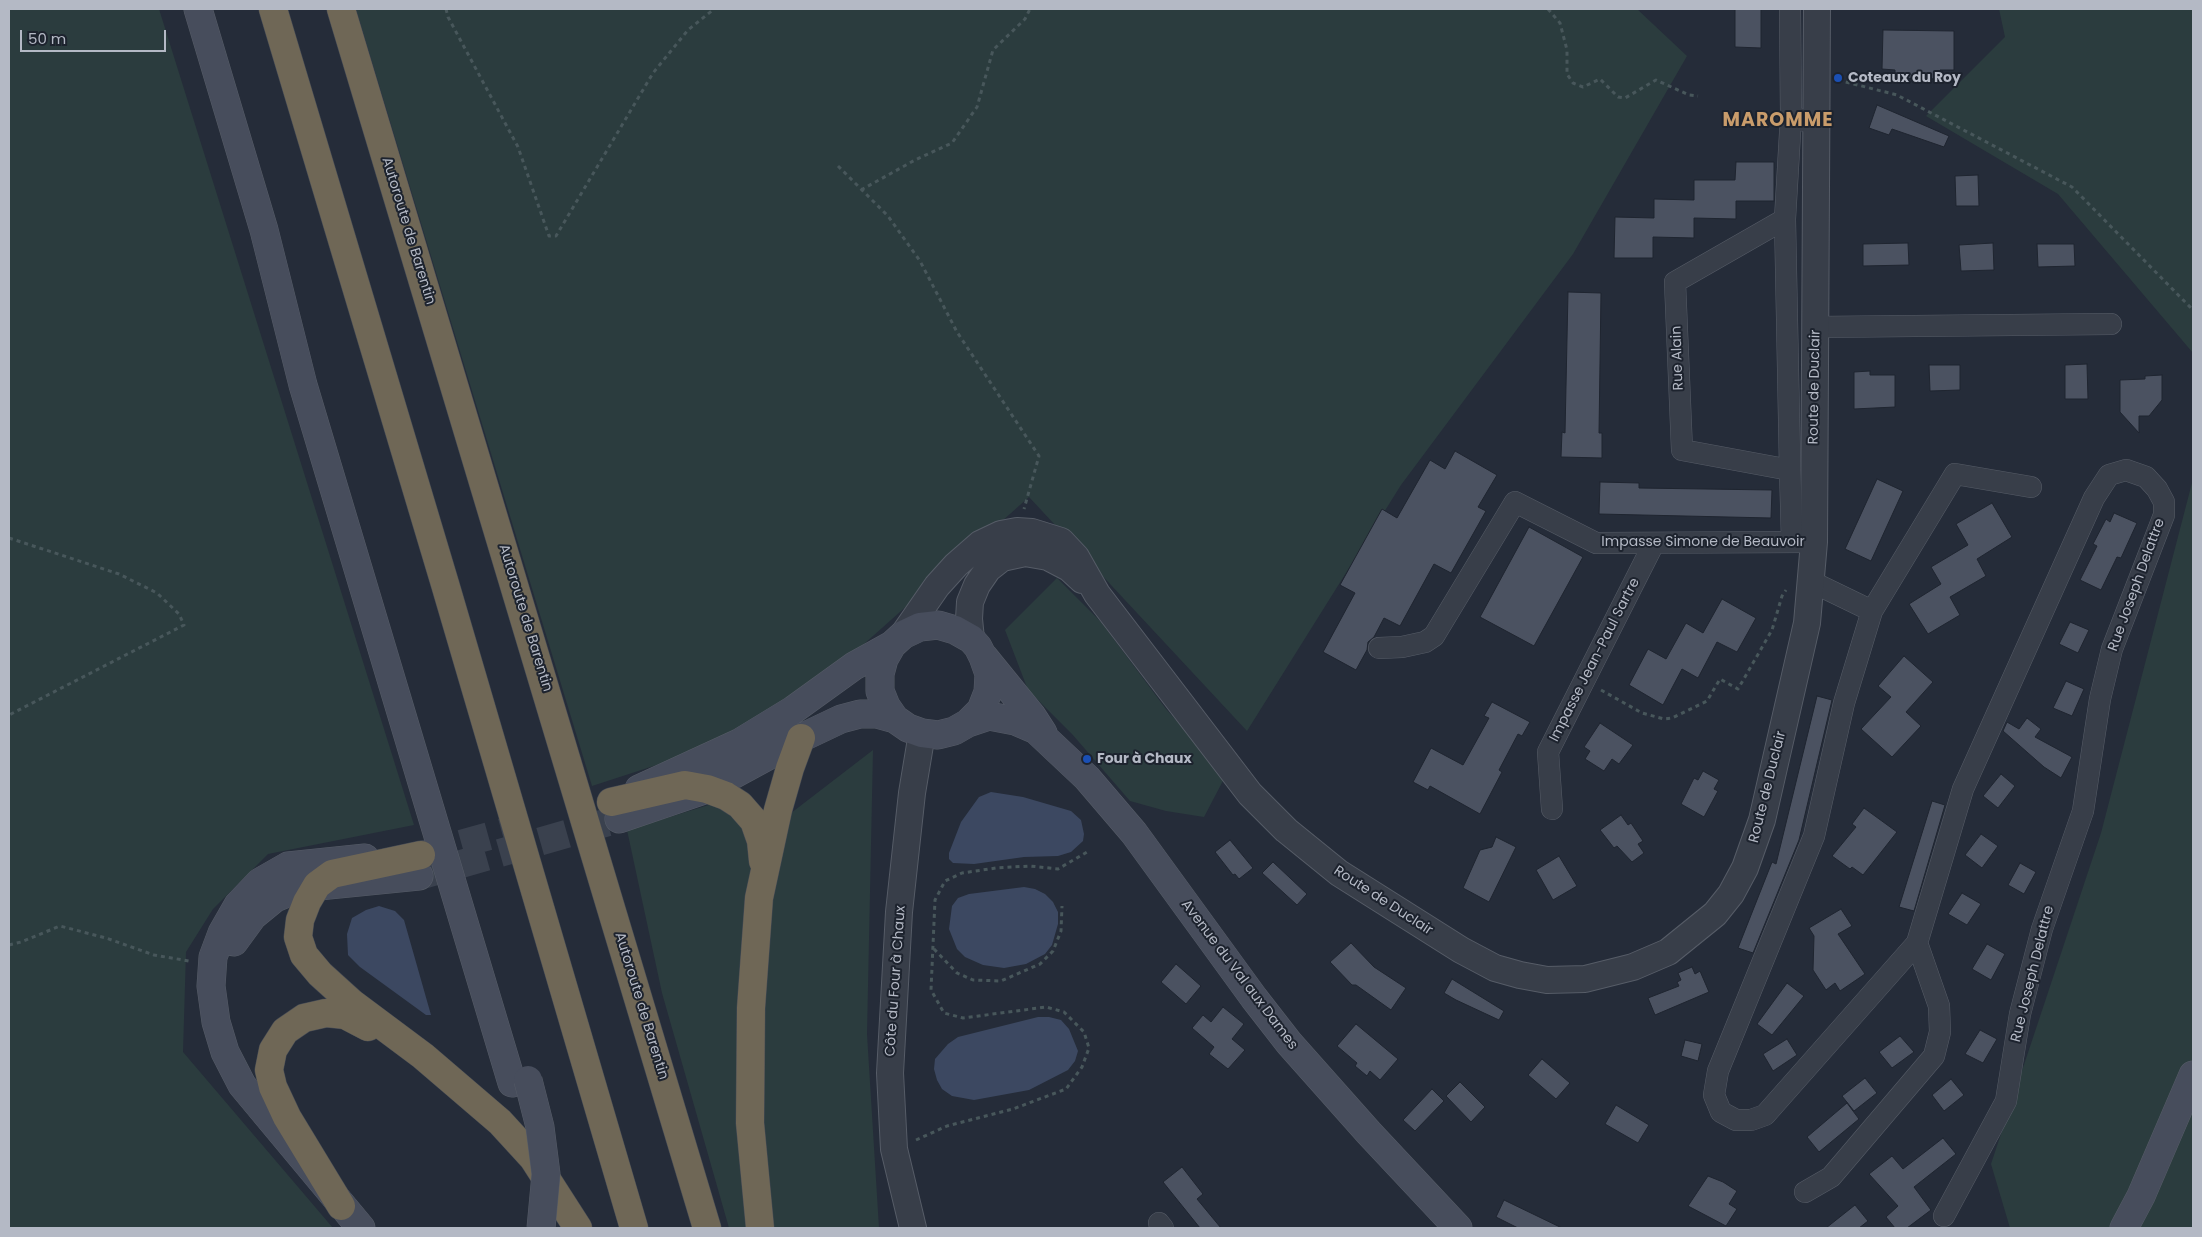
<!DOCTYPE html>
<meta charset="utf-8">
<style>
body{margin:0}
#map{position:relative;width:2202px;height:1237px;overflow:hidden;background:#252c39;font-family:Poppins,sans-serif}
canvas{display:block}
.frame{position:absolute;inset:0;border:10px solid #b4b9c5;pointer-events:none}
.scale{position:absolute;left:20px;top:30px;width:146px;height:22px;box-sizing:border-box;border:2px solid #b4b9c5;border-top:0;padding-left:6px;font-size:15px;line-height:18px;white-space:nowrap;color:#b4b9c5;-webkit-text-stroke:4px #1d232e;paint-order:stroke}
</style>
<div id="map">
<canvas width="2202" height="1237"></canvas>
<div class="frame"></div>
<div class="scale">50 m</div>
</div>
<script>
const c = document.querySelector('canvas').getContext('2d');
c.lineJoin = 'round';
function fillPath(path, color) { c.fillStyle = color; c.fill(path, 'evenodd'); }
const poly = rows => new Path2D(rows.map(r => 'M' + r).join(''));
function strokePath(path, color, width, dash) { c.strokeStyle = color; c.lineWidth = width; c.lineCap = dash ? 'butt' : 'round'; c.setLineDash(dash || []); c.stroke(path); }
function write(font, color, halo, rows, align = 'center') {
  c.font = font + ' Poppins,sans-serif'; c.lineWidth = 4; c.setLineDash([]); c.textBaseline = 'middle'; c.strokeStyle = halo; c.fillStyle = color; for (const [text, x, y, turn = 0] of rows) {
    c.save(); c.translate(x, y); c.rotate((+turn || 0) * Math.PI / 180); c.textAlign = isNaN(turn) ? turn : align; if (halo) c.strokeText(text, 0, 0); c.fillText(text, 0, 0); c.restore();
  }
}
fillPath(poly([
 [9,9,159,9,414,825,268,854,213,909,186,952,183,1052,333,1228,9,1228],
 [356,9,1637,9,1687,56,1573,254,1401,485,1247,731,1029,497,818,685,709,748,592,786],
 [1999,9,2193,9,2193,353,2058,194,1926,116,2005,37],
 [2193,479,2193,1228,2010,1228,1991,1164,2101,833],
 [1057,578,1101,622,1166,709,1226,775,1204,817,1166,811,1130,801,1072,734,1028,690,1005,630],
 [873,750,867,1034,879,1228,729,1228,662,993,627,830,712,804,782,820]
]), '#2b3c3e');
fillPath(poly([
 [991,792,1023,797,1071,811,1081,820,1084,834,1083,841,1071,852,1058,856,1024,857,974,864,953,863,949,859,949,853,961,822,979,797],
 [1024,887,1035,889,1045,894,1053,902,1058,912,1058,924,1052,945,1045,954,1026,964,1004,968,983,965,965,957,957,949,949,929,952,906,958,898,969,894],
 [379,906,395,911,404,920,431,1015,426,1015,360,967,348,955,347,934,352,918,366,910],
 [1038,1017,1049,1017,1061,1020,1069,1029,1078,1051,1075,1061,1068,1070,1029,1090,974,1100,952,1096,942,1089,937,1080,934,1069,935,1059,948,1044,958,1037]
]), '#3c4861');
const building = poly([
 [1735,9,1761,9,1761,48,1735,47,1735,9],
 [1883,30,1954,31,1954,70,1940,70,1940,79,1895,78,1895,70,1882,69,1883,30],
 [1877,105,1949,136,1944,147,1892,129,1889,135,1869,128,1877,105],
 [1736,162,1774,162,1774,201,1736,201,1736,219,1694,218,1694,238,1653,237,1653,258,1614,258,1615,217,1654,218,1654,199,1694,200,1694,180,1735,180,1736,162],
 [1978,175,1979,206,1956,206,1955,176,1978,175],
 [1908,243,1909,265,1863,266,1863,244,1908,243],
 [1993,243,1994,270,1961,271,1959,245,1993,243],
 [2037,244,2074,244,2075,266,2038,267,2037,244],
 [1568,292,1601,293,1599,433,1602,433,1602,458,1561,457,1562,432,1565,433,1568,292],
 [2087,364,2088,399,2065,399,2065,365,2087,364],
 [1929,365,1960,365,1960,390,1930,391,1929,365],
 [1870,371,1870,375,1895,375,1895,407,1854,409,1854,372,1870,371],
 [2162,375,2162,400,2149,416,2139,416,2139,433,2120,412,2120,380,2145,379,2145,376,2162,375],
 [1455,451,1497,475,1478,507,1486,511,1451,573,1434,564,1400,626,1384,618,1374,637,1368,642,1367,650,1356,670,1323,652,1355,593,1340,585,1382,509,1397,518,1430,460,1445,469,1455,451],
 [1877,479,1903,491,1871,561,1845,549,1877,479],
 [1600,482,1639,483,1639,488,1772,490,1771,518,1599,514,1600,482],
 [1992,503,2012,537,1977,559,1986,576,1950,597,1960,615,1928,634,1909,604,1941,584,1931,567,1968,545,1956,524,1992,503],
 [2114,513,2137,523,2121,558,2117,557,2101,590,2080,580,2097,546,2093,544,2106,519,2110,522,2114,513],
 [1529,527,1583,557,1534,646,1480,617,1529,527],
 [1722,599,1756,618,1737,652,1717,642,1698,678,1682,669,1663,705,1629,685,1648,649,1666,659,1686,623,1703,633,1722,599],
 [2070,622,2089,630,2078,653,2059,644,2070,622],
 [1904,656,1933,682,1906,712,1921,726,1892,757,1861,729,1891,697,1878,686,1904,656],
 [2066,681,2084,689,2072,716,2053,708,2066,681],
 [1817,696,1832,700,1799,840,1753,953,1738,948,1772,862,1776,864,1817,696],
 [1492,702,1530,722,1522,736,1518,734,1499,770,1502,772,1480,814,1430,786,1428,790,1413,782,1431,748,1463,765,1489,718,1484,716,1492,702],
 [2027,718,2041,729,2035,737,2072,757,2061,778,2044,767,2003,731,2007,722,2019,729,2027,718],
 [1600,723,1633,745,1619,764,1612,759,1604,771,1585,759,1590,751,1584,747,1600,723],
 [1703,771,1719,780,1714,789,1718,791,1704,817,1681,804,1694,778,1698,780,1703,771],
 [2001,774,2015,786,1998,808,1983,796,2001,774],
 [1932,801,1945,805,1914,911,1899,907,1932,801],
 [1864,808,1897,832,1863,875,1852,867,1850,869,1832,856,1856,827,1852,824,1864,808],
 [1621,815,1628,825,1631,823,1643,841,1638,844,1644,853,1632,862,1617,846,1614,848,1600,830,1621,815],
 [1981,834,1998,846,1982,868,1965,855,1981,834],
 [1496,837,1516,847,1489,902,1463,888,1480,850,1492,847,1496,837],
 [1230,840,1253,868,1239,879,1235,874,1233,875,1215,852,1230,840],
 [1559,856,1577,886,1553,900,1536,870,1559,856],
 [1273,862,1307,894,1297,905,1262,873,1273,862],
 [2020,863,2036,872,2024,894,2008,885,2020,863],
 [1962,893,1981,904,1967,925,1948,914,1962,893],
 [1841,909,1852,926,1838,934,1865,974,1840,991,1835,983,1826,990,1813,970,1814,936,1809,928,1841,909],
 [1351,943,1374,967,1406,988,1391,1010,1356,985,1352,985,1330,962,1351,943],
 [1987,944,2005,954,1991,980,1972,969,1987,944],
 [1176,964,1201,986,1186,1004,1161,982,1176,964],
 [1692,967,1695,974,1700,971,1709,992,1655,1015,1648,998,1679,986,1677,982,1681,980,1678,973,1692,967],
 [1452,979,1504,1011,1499,1020,1456,1000,1444,993,1452,979],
 [1787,983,1804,996,1772,1035,1757,1024,1787,983],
 [1223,1007,1244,1024,1232,1039,1245,1050,1228,1069,1209,1054,1214,1047,1192,1028,1203,1015,1211,1022,1223,1007],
 [1356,1024,1398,1059,1380,1080,1370,1071,1367,1076,1355,1066,1357,1063,1337,1046,1356,1024],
 [1980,1030,1997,1039,1983,1063,1965,1054,1980,1030],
 [1900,1036,1914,1052,1892,1068,1879,1052,1900,1036],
 [1787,1039,1797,1055,1773,1071,1763,1054,1787,1039],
 [1685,1040,1702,1044,1698,1061,1681,1056,1685,1040],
 [1542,1059,1570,1083,1556,1099,1528,1075,1542,1059],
 [1865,1078,1877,1093,1854,1111,1842,1096,1865,1078],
 [1951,1079,1964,1095,1944,1111,1932,1095,1951,1079],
 [1460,1082,1485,1107,1471,1122,1446,1096,1460,1082],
 [1432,1089,1444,1101,1415,1131,1403,1120,1432,1089],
 [1847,1103,1859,1119,1819,1152,1807,1137,1847,1103],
 [1616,1105,1649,1125,1638,1143,1605,1124,1616,1105],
 [1943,1138,1956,1154,1914,1187,1931,1210,1907,1228,1895,1228,1886,1217,1898,1206,1869,1174,1892,1156,1903,1169,1943,1138],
 [1182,1167,1203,1194,1197,1199,1221,1228,1200,1228,1163,1182,1182,1167],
 [1708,1176,1723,1182,1737,1191,1729,1204,1737,1209,1726,1226,1688,1206,1708,1176],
 [1504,1200,1562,1228,1518,1228,1496,1217,1504,1200],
 [1855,1205,1868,1221,1859,1228,1826,1228,1855,1205]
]);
fillPath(building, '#4b5261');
strokePath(building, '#1f2530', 1);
strokePath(poly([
 [421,855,525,826],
 [419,876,619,819]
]), '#3a414e', 28, [28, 14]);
const minor = poly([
 [1790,9,1791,116,1805,121],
 [1791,116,1785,219,1675,282,1682,450,1790,470,1792,542],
 [1785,219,1790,470],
 [1816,327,2111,324],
 [1810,581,1872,611,1955,474,2031,487],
 [1872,611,1844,703,1814,836,1718,1071,1714,1095,1721,1112,1736,1120,1751,1120,1765,1115,1917,943,1963,789,2094,498,2109,475,2126,470,2146,477,2157,489,2164,502,2164,515,2112,649,2100,699,2083,811,2042,929,2020,1014,2006,1101,1944,1216],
 [1379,648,1402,647,1425,642,1434,636,1515,502,1596,543,1806,542],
 [1552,809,1548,752,1654,543],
 [1805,1192,1831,1177,1934,1056,1940,1032,1939,1006,1917,943],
 [1159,1223,1163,1228]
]);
const tertiary = poly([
 [903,635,937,586,956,565,980,544,1001,534,1017,531,1032,532,1061,541,1076,557,1097,594,1250,794,1286,830,1339,873,1461,950,1495,968,1520,975,1547,980,1585,979,1633,967,1668,952,1715,914,1731,894,1745,868,1762,820,1807,623,1814,542,1817,9],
 [971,639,969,619,970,602,977,585,988,569,1002,558,1025,553,1048,557,1069,568,1082,580],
 [913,1228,894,1149,890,1073,899,912,912,793,922,733]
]);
const secondary = poly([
 [198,9,264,230,303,385,512,1083],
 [984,657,1032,716,1043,733],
 [968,723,989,716,1015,721,1036,730,1087,778,1134,833,1254,998,1289,1043,1369,1133,1458,1228],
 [639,789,739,743,793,710,854,666,892,645,903,635,920,627,938,625,955,630,971,639,978,647,983,657,989,674,988,692,981,710,968,723,954,731,938,735,922,733,908,728,895,719,886,706,880,691,880,674,884,659,892,645],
 [619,819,707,789,801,738,841,719,860,714,877,714,895,719],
 [234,942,253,916,275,898,299,888,419,876],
 [361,1228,242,1085,225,1052,216,1022,211,986,213,957,222,933,238,905,260,882,288,866,365,858],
 [2124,1228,2141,1196,2193,1075]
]);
const motorway = poly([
 [273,9,445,584,634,1228],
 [341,9,707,1228],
 [611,802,685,785,707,789,726,796,740,805,754,821,761,841,763,861],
 [421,855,332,874,317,885,307,902,300,920,298,937,304,955,320,974,352,1003,423,1056,500,1122,533,1158,578,1228],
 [341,1206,287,1117,273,1087,269,1070,273,1050,285,1031,304,1018,326,1013,345,1015,368,1027],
 [760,1228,750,1123,751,1008,759,898,778,810,790,768,801,738]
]);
strokePath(minor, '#565c67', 22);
strokePath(tertiary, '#565c67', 28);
strokePath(secondary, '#565c67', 29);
strokePath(motorway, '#434954', 29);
strokePath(poly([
 [446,9,448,17,518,147,549,236,556,236,653,73,688,30,714,9],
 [1548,9,1560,23,1567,50,1567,74,1573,83,1583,87,1600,79,1618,97,1625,98,1656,80,1689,95,1698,96],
 [1838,80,1897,95,2072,187,2193,310],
 [838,166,888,216,920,261,957,332,1039,456,1024,509],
 [861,190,915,160,952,143,977,107,993,50,1025,19,1030,9],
 [9,538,119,574,157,593,179,614,184,625,9,715],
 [1601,690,1642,713,1664,719,1672,718,1707,701,1720,679,1738,689,1772,630,1782,596,1786,590],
 [9,945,21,942,60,926,106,938,154,955,189,961],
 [934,949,957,973,973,980,1001,981,1040,964,1053,951,1061,931,1062,906],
 [916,1140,947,1126,1013,1109,1066,1089,1082,1067,1089,1048,1084,1032,1064,1012,1046,1007,963,1018,944,1013,931,990,935,900,945,881,962,873,996,868,1030,866,1058,869,1087,852]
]), '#48575b', 3, [4, 4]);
strokePath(minor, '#383e49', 21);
strokePath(tertiary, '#383e49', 26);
strokePath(secondary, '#474d5c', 28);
strokePath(motorway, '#6f6756', 28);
const secondaryBridge = poly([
 [528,1080,540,1127,546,1174,541,1228]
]);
strokePath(secondaryBridge, '#565c67', 29, []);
strokePath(secondaryBridge, '#474d5c', 28);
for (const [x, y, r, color] of [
 [1838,78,5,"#1a4fb4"],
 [1087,759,5,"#1a4fb4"]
]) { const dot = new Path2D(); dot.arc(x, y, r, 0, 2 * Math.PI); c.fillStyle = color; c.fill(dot); strokePath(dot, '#1d232e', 2); }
write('bold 14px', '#b4b9c5', '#1d232e', [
 ["Coteaux du Roy",1848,78],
 ["Four à Chaux",1097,759]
], 'left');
write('14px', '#b4b9c5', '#1d232e', [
 ["Autoroute de Barentin",408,231,73],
 ["Rue Alain",1678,358,-92],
 ["Route de Duclair",1815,387,-89],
 ["Impasse Simone de Beauvoir",1703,542],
 ["Rue Joseph Delattre",2137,585,-70],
 ["Autoroute de Barentin",525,618,73],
 ["Impasse Jean-Paul Sartre",1595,660,-63],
 ["Route de Duclair",1768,787,-76],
 ["Route de Duclair",1383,901,33],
 ["Rue Joseph Delattre",2033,974,-76],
 ["Avenue du Val aux Dames",1239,975,53],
 ["Côte du Four à Chaux",896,981,-86],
 ["Autoroute de Barentin",641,1006,73]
]);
c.letterSpacing = '1px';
write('bold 19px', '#c99c6b', '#1d232e', [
 ["MAROMME",1778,121]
]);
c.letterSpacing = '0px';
</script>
